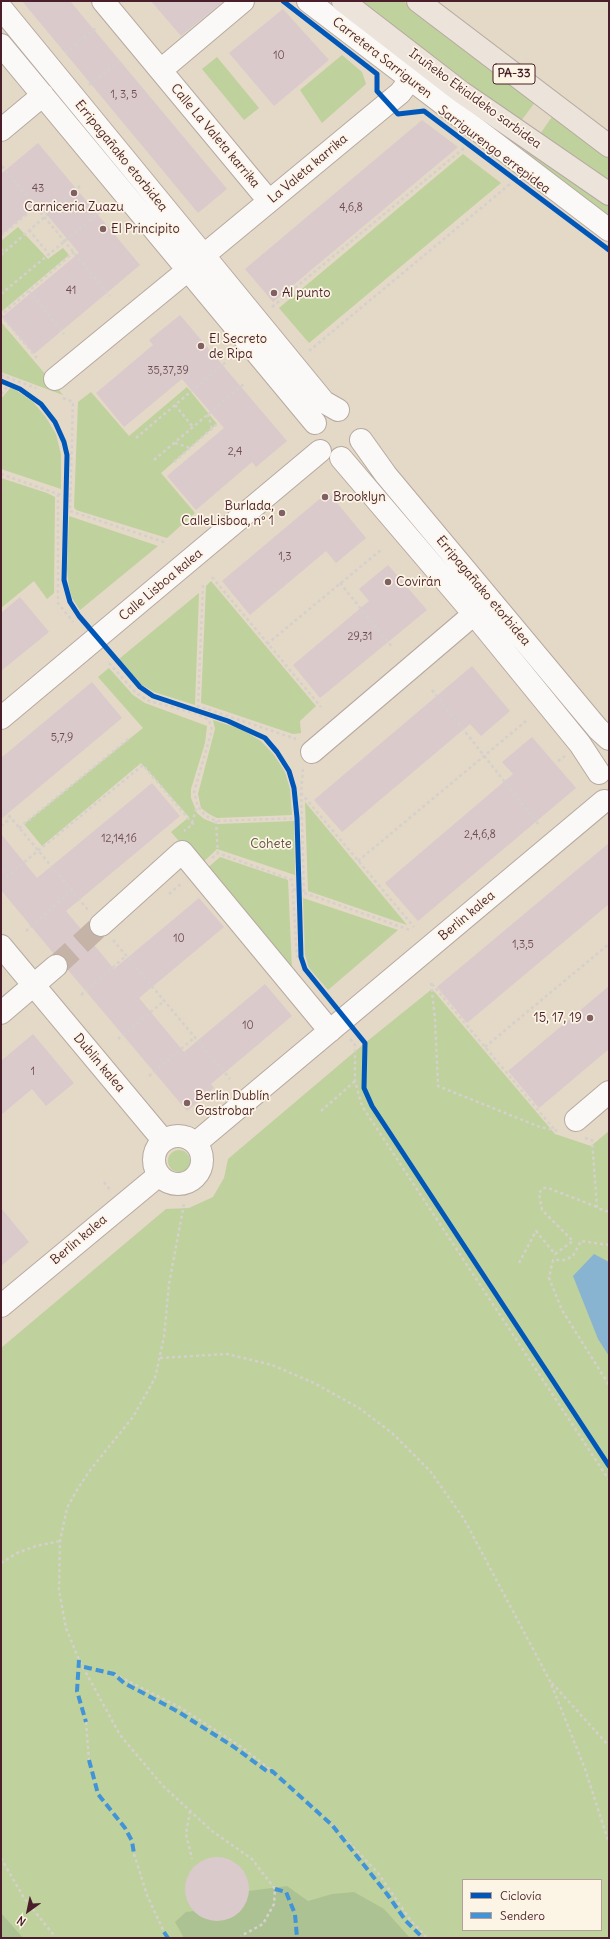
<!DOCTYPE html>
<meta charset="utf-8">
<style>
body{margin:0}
#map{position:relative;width:610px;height:1939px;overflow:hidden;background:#e4d8c7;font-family:Delius,sans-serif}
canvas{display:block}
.frame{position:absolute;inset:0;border:2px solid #4a1f2b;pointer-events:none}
.legend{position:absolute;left:462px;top:1879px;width:140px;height:52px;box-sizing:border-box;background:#fcf5e5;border:1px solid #b59f9b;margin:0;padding:5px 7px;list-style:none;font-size:12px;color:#4a1f2b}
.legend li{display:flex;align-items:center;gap:8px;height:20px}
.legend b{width:20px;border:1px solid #b59f9b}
.north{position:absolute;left:8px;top:1891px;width:40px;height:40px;-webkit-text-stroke:3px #fcf5e5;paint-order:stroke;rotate:213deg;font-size:11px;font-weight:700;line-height:16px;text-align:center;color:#4a1f2b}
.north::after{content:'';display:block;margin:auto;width:14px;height:18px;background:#4a1f2b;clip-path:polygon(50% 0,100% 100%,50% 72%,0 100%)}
</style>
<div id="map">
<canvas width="610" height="1939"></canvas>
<div class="frame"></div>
<ul class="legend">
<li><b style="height:5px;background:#0057b8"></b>Ciclovía</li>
<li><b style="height:5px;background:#4194d7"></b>Sendero</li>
</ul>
<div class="north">N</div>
</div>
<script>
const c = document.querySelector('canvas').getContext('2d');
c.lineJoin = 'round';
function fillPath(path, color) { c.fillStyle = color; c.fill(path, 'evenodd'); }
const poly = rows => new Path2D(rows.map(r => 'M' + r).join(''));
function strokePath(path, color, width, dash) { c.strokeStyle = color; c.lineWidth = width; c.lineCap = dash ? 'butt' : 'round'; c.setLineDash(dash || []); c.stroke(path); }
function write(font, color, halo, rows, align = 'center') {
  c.font = font + ' Delius,sans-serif'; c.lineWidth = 3.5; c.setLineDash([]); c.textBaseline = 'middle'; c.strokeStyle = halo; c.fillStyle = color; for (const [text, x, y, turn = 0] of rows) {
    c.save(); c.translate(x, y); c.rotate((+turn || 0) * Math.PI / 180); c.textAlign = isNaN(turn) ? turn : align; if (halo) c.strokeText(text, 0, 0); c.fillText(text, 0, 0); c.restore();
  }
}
fillPath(poly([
 [358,1,403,1,536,101,521,121],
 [342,55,362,72,366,84,322,123,300,90],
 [217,57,259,108,244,120,202,69],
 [554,114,609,156,609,181,540,134],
 [529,148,609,204,609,220,524,155],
 [463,154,501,183,309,343,279,308],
 [18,227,48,259,63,248,69,255,1,312,1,241],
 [1,322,63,395,1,372],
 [11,387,32,401,45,416,56,434,61,455,61,489,1,469,1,399],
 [187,387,217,424,161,473,195,513,167,538,76,510,74,507,78,402,91,392,129,436],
 [1,478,47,493,55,497,54,593,47,599,34,581,1,608],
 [69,516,158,546,80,610,72,598,69,587,67,570],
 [211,581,316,706,300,721,301,733,293,734,201,703,206,586],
 [199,593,195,705,154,692,142,685,119,659],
 [109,668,133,695,145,703,207,726,205,743,191,789,191,798,197,813,204,819,217,824,294,821,295,875,217,849,200,865,171,832,189,817,141,763,42,846,24,824,143,728,98,677],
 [213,720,241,729,261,741,274,755,285,772,290,789,292,815,217,818,209,814,201,808,198,794,215,729],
 [305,802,407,925,308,891],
 [220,857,288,880,292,970,204,871],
 [303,898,398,930,328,990,309,968,305,955],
 [432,989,555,1134,591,1146,609,1131,609,1938,1,1938,1,1348,166,1209,189,1208,213,1197,224,1178,228,1159,365,1043],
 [463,1880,601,1880,601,1930,463,1930],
 '168 1161a11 11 0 1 1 22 0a11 11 0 1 1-22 0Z'
]), '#bfd19c');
fillPath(poly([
 [287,1886,308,1901,332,1894,354,1892,384,1909,410,1938,184,1938,175,1922,186,1912,194,1911,202,1917,212,1920,223,1920,232,1917,241,1910,246,1901,249,1891],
 [1,1913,23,1938,1,1938]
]), '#adc293');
fillPath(poly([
 [594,1254,609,1262,609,1356,598,1339,573,1276]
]), '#88b4d1');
fillPath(poly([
 [22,1,70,1,227,189,198,213],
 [151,1,224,1,181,36],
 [283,9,329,60,274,106,229,53],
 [422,120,458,147,273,302,245,269],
 [38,143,140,265,34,354,2,317,79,253,38,204,1,235,1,174],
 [180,315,287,441,256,467,252,462,196,510,167,476,224,428,182,379,124,427,96,393,153,345,149,340],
 [328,492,366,538,336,563,326,551,250,615,222,581],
 [388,565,427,610,320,698,293,665,369,601,359,589],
 [20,597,49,632,1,671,1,613],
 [472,666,510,711,481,736,470,724,342,832,314,800],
 [92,682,122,718,1,819,1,758],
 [532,737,576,788,418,921,385,883,513,774,502,762],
 [152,783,180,816,66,911,114,969,199,898,224,927,139,998,184,1052,265,984,292,1016,211,1084,214,1088,187,1111,68,970,68,963,66,958,61,954,54,954,1,890,1,834,37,878],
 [609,843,609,904,467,1023,437,987],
 [609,986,609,1049,539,1108,508,1071],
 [33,1034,74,1083,46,1106,32,1089,1,1115,1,1061],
 [1,1208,29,1242,1,1266],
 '185 1889a32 32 0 1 1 64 0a32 32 0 1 1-64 0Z'
]), '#dacacb');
strokePath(poly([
 [56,966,101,925]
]), '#c5b3a8', 22, [22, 11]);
const minor = poly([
 [103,1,269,201],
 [308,1,609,230],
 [1,8,324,402,338,410],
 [1,45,315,423],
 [161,70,243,1],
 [1,130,43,95],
 [203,256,400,93,410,80],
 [55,379,188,270],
 [361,440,386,475,598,729,609,739],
 [341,458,474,614,580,744,599,773],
 [1,718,320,451],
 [312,752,474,614],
 [101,925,182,852,330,1031],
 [1,946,163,1140],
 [1,1013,56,966],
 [576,1120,609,1092],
 '154 1160a24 24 0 1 1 48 0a24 24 0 1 1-48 0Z',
 [196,1143,604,801],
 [1,1306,159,1175]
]);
const highway = poly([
 [343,1,461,92,609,194],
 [418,1,609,146]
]);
strokePath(minor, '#b6aaa0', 24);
strokePath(highway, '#b6aaa0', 24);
strokePath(poly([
 [65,53,96,28],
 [89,85,122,59],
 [2,166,110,296],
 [29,230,49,254],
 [1,235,36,207],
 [1,249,4,252],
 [1,255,80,186],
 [29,291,64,334],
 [1,294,101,211],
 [272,307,464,148],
 [309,351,510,184],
 [37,358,1,315,74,252],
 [1,375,36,388],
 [1,394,13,380],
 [63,398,73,402,70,511,167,543],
 [175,405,193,427],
 [208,414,212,429],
 [136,438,227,361],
 [175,443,190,448],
 [154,460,245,383],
 [174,462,217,424],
 [1,474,58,494,71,497],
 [58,494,58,603,73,622],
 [212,577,321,707],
 [340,583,392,647],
 [203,585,198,706,296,739],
 [267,644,382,549],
 [109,663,136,693,149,701,195,713,209,720,212,730,194,792,198,807,206,816,216,821,302,818],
 [432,690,539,825],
 [195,713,198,706],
 [558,761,565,756],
 [303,769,301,793,414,927],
 [301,793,304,893],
 [1,806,88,910],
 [216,821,218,854],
 [192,823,197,806],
 [1,826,11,818],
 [19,828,131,737],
 [212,858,218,853,292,880,297,957],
 [358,861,526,721],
 [1,881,143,765,193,824,184,831],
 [293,889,410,930],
 [169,894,182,883],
 [26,931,71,891],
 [113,940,230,1079],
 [431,983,435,1018,438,1086,540,1127,559,1131],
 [432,984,554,1129],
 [81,995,126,956],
 [118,1039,164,1001],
 [350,1039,355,1045,355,1081,362,1106,609,1480],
 [485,1047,609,944],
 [149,1076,194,1038],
 [321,1111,355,1081],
 [585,1138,592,1140,597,1208,609,1212],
 [104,1182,110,1190],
 [184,1204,169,1284,164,1337,155,1378,133,1417,91,1469,78,1488,67,1508,60,1541,59,1590,66,1628,79,1660,120,1735,163,1786,212,1831,252,1859,275,1889,274,1904,263,1924,241,1936],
 [609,1245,581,1241,573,1256,565,1260,553,1260,549,1278,562,1310,609,1385],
 [519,1263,536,1231,555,1254,573,1241,542,1210,539,1193,543,1188,548,1188,597,1207],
 [160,1358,227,1354,272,1365,314,1383,359,1408,392,1433,430,1471,464,1519,550,1681,585,1769,609,1843],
 [1,1563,17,1553,36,1546,60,1541],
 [114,1674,181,1708,243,1748,272,1771],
 [552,1683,609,1746],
 [86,1722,89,1760],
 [190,1811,186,1834,192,1859],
 [332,1825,378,1873,411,1921,427,1938],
 [134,1854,147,1895,164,1932],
 [1,1858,24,1898,56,1938]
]), '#d5d0cc', 2.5, [3, 3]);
strokePath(minor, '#fbf9f7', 22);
strokePath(highway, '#ece3da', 22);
strokePath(poly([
 [79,1660,77,1691,86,1722],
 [84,1667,114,1674,124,1683,177,1711,234,1747,268,1772,272,1771,332,1825,387,1894,406,1921,423,1938],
 [89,1760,98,1794,125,1828,132,1841,134,1854],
 [275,1889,286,1892,295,1914,297,1938],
 [164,1932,168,1938]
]), '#4194d7', 4, [8, 4]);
strokePath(poly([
 [283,1,377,74,377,91,398,114,424,111,609,250],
 [1,381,20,389,41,404,55,422,64,442,67,455,64,580,70,602,79,616,140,687,153,696,228,721,265,738,277,752,289,771,294,788,297,818,301,957,305,969,365,1043,364,1088,372,1106,609,1466]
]), '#0057b8', 5);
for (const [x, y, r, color] of [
 [74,193,4,"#806062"],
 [103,229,4,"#806062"],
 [274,293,4,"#806062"],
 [201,346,4,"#806062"],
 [325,497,4,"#806062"],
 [282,513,4,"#806062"],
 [388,582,4,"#806062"],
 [590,1018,4,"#806062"],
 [187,1103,4,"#806062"]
]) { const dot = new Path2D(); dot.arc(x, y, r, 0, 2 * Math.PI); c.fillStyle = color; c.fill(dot); strokePath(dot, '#fcf5e5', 1.5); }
write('11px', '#6e4a53', null, [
 ["10",279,56],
 ["1, 3, 5",124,95],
 ["43",38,189],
 ["4,6,8",351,208],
 ["41",71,291],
 ["35,37,39",168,371],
 ["2,4",235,452],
 ["1,3",285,557],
 ["29,31",360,637],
 ["5,7,9",62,738],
 ["2,4,6,8",480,835],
 ["12,14,16",119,839],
 ["10",179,939],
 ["1,3,5",523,945],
 ["10",248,1026],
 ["1",33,1072]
]);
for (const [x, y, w] of [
 [514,74,42]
]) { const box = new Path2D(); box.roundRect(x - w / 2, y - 10, w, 20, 3); c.fillStyle = '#fcf5e5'; c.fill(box); strokePath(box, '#4a1f2b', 1); }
write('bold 12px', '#4a1f2b', null, [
 ["PA-33",514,74]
]);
write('13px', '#4a1f2b', '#fcf5e5', [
 ["Carretera Sarriguren",382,58,38],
 ["Iruñeko Ekialdeko sarbidea",475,99,36],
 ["Calle La Valeta karrika",215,136,50],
 ["Sarrigurengo errepidea",494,150,37],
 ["Erripagañako etorbidea",121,156,51],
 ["La Valeta karrika",308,169,-40],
 ["Calle Lisboa kalea",161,585,-40],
 ["Erripagañako etorbidea",483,591,50],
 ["Berlin kalea",467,916,-40],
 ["Dublin kalea",99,1063,50],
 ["Berlin kalea",79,1240,-40]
]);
write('13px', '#4a1f2b', '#fcf5e5', [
 ["Carniceria Zuazu",74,207,"center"],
 ["El Principito",111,229],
 ["Al punto",282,293],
 ["El Secreto",209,339],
 ["de Ripa",209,354],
 ["Brooklyn",333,497],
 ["Burlada,",274,506,"right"],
 ["CalleLisboa, nº 1",274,521,"right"],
 ["Covirán",396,582],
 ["15, 17, 19",582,1018,"right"],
 ["Berlín Dublín",195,1096],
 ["Gastrobar",195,1111]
], 'left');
write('13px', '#645342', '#fcf5e5', [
 ["Cohete",271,844]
]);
</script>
